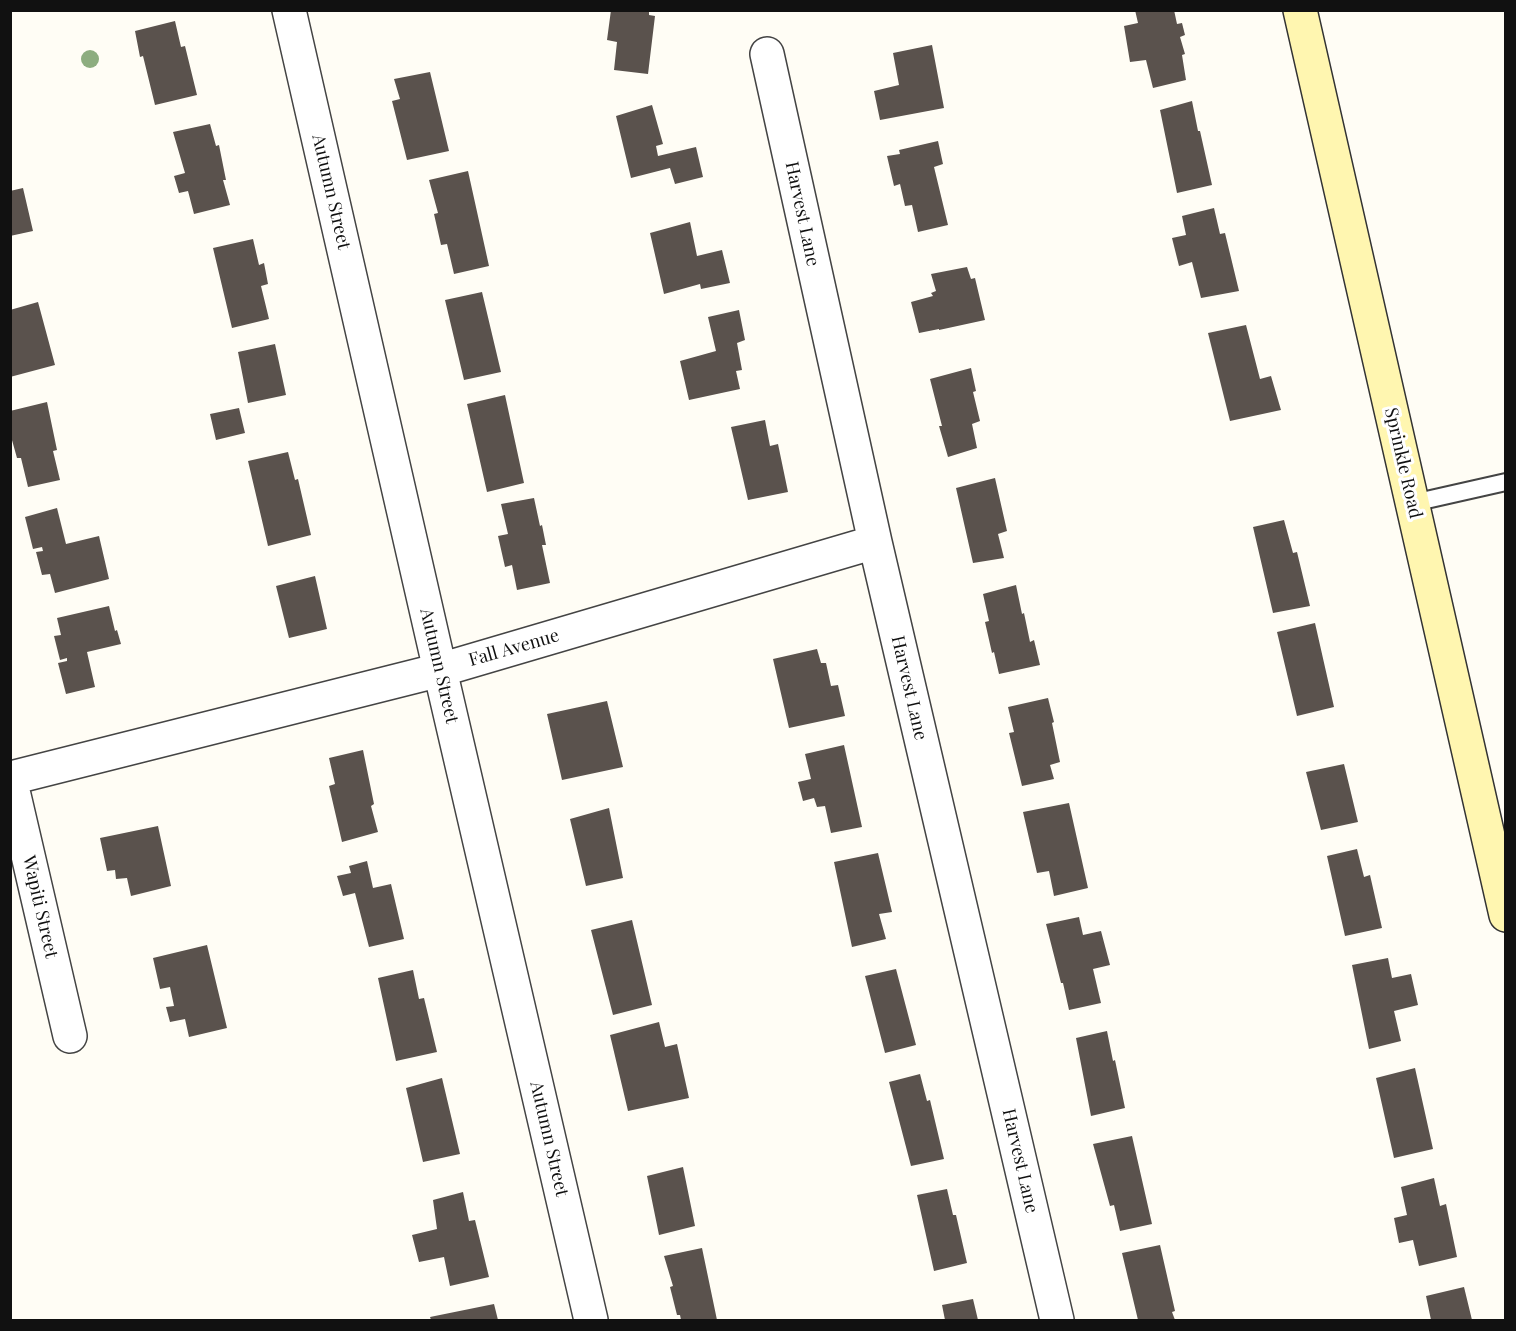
<!DOCTYPE html>
<style>
body{margin:0}
#map{position:relative;width:1516px;height:1331px;overflow:hidden;background:#fffdf5;font-family:"Playfair Display",serif}
canvas{display:block}
.frame{position:absolute;inset:0;border:12px solid #111;pointer-events:none}
</style>
<div id="map">
<canvas width="1516" height="1331"></canvas>
<div class="frame"></div>
</div>
<script>
const c = document.querySelector('canvas').getContext('2d');
c.lineJoin = 'round';
function fillPath(path, color) { c.fillStyle = color; c.fill(path, 'evenodd'); }
const poly = rows => new Path2D(rows.map(r => 'M' + r).join(''));
function strokePath(path, color, width, dash) { c.strokeStyle = color; c.lineWidth = width; c.lineCap = dash ? 'butt' : 'round'; c.setLineDash(dash || []); c.stroke(path); }
function write(font, color, halo, rows, align = 'center') {
  c.font = font + ' "Playfair Display",serif'; c.lineWidth = 6; c.setLineDash([]); c.textBaseline = 'middle'; c.strokeStyle = halo; c.fillStyle = color; for (const [text, x, y, turn = 0] of rows) {
    c.save(); c.translate(x, y); c.rotate((+turn || 0) * Math.PI / 180); c.textAlign = isNaN(turn) ? turn : align; if (halo) c.strokeText(text, 0, 0); c.fillText(text, 0, 0); c.restore();
  }
}
fillPath(poly([
 [611,10,649,10,649,15,655,16,648,74,614,70,617,42,607,40],
 [1135,10,1174,10,1177,24,1182,23,1185,35,1180,37,1185,54,1182,55,1186,80,1153,88,1146,60,1130,62,1124,26,1138,23],
 [175,21,181,47,185,46,197,95,155,105,143,56,140,57,135,31],
 [932,45,944,108,880,120,874,91,899,85,893,53],
 [430,72,449,151,407,160,392,101,400,99,394,79],
 [1192,101,1198,131,1200,131,1212,185,1177,193,1160,110],
 [652,105,663,144,656,146,658,156,696,147,703,177,675,184,670,168,631,178,616,116],
 [210,124,216,146,219,145,226,180,223,180,230,205,194,214,188,191,179,193,174,176,185,173,173,132],
 [938,141,943,164,934,167,948,225,918,232,912,205,905,206,900,184,894,186,887,156,900,154,899,150],
 [468,171,489,266,454,274,447,244,441,245,434,214,438,213,429,180],
 [23,188,33,231,10,236,10,191],
 [1214,208,1220,234,1225,233,1239,291,1201,298,1192,262,1179,266,1172,238,1186,235,1182,216],
 [690,222,697,256,722,250,730,283,701,289,700,284,664,294,650,233],
 [253,239,259,265,264,263,268,284,261,286,269,319,232,328,213,248],
 [967,267,971,279,975,278,985,320,939,330,939,329,919,333,911,302,933,296,931,293,936,291,931,274],
 [482,292,501,372,464,380,445,300],
 [38,302,55,365,10,377,10,310],
 [739,310,745,340,737,343,742,370,736,371,740,389,689,400,680,361,716,351,708,317],
 [1246,325,1260,379,1271,376,1281,410,1230,421,1208,333],
 [275,344,286,395,248,403,238,352],
 [971,368,976,391,973,392,980,421,972,424,977,448,948,457,939,426,942,426,930,379],
 [505,395,524,483,487,492,467,404],
 [47,402,57,450,53,451,60,480,28,487,21,458,17,458,10,433,10,411],
 [239,408,245,433,216,440,210,414],
 [765,420,770,446,778,444,788,492,748,500,731,427],
 [288,452,295,480,298,479,311,535,268,546,248,461],
 [995,478,1007,531,998,534,1004,558,973,563,956,488],
 [534,498,540,526,542,525,546,545,542,545,550,583,517,590,512,565,505,567,498,536,508,534,501,504],
 [57,508,66,544,99,536,109,579,55,593,50,574,42,575,36,552,43,551,42,547,33,549,25,517],
 [1284,520,1293,553,1297,552,1310,606,1273,613,1253,527],
 [315,576,327,629,289,638,276,586],
 [1016,585,1022,614,1024,613,1030,642,1034,640,1040,665,999,674,994,652,992,653,985,622,989,621,983,594],
 [109,606,115,631,117,630,121,644,87,652,95,687,66,694,58,663,67,661,67,658,60,660,54,636,61,635,57,618],
 [1315,623,1334,707,1297,716,1277,632],
 [817,649,821,663,826,663,831,686,838,685,845,716,789,728,773,659],
 [1048,698,1054,722,1052,723,1060,762,1050,765,1054,779,1022,786,1009,733,1014,732,1008,707],
 [607,701,623,767,562,780,547,714],
 [844,745,862,827,831,833,825,806,817,807,814,798,803,801,798,782,811,779,805,754],
 [363,750,374,804,371,806,378,832,342,842,329,786,335,784,329,758],
 [1344,764,1358,822,1321,830,1306,772],
 [1069,803,1088,888,1054,896,1049,871,1037,873,1023,812],
 [609,808,623,878,586,886,570,819],
 [158,826,171,886,131,896,127,878,116,879,115,870,107,871,100,838],
 [1357,849,1364,877,1370,875,1382,928,1345,936,1327,856],
 [878,853,892,912,879,914,886,939,852,947,834,862],
 [367,861,373,888,391,884,404,939,369,947,355,893,343,896,337,876,351,873,349,866],
 [1079,917,1083,935,1101,931,1110,965,1093,969,1101,1003,1069,1010,1063,983,1061,983,1046,924],
 [632,920,652,1005,613,1015,591,930],
 [207,945,227,1028,189,1037,185,1019,170,1022,166,1007,174,1006,170,987,160,989,153,958],
 [1388,958,1392,978,1411,974,1418,1005,1394,1011,1401,1041,1369,1049,1352,965],
 [896,969,916,1045,885,1053,865,976],
 [413,970,419,999,424,998,437,1052,396,1061,378,978],
 [659,1022,665,1047,677,1044,689,1098,628,1111,610,1035],
 [1107,1031,1113,1061,1115,1060,1125,1108,1091,1116,1076,1038],
 [1415,1068,1433,1149,1394,1158,1376,1078],
 [920,1074,927,1101,930,1100,944,1159,911,1166,889,1082],
 [442,1078,460,1154,423,1162,406,1088],
 [1132,1136,1152,1224,1120,1231,1114,1205,1110,1206,1093,1144],
 [683,1167,695,1226,659,1235,647,1176],
 [1434,1178,1440,1206,1446,1204,1457,1257,1419,1266,1413,1240,1399,1243,1394,1218,1407,1215,1401,1187],
 [947,1189,953,1215,956,1215,967,1263,934,1271,917,1195],
 [463,1192,469,1221,475,1220,489,1277,450,1286,444,1257,419,1262,412,1235,437,1229,433,1200],
 [1160,1245,1175,1311,1172,1312,1175,1320,1138,1320,1122,1253],
 [702,1248,717,1320,681,1320,680,1315,677,1315,670,1287,673,1286,664,1256],
 [1464,1287,1472,1320,1431,1320,1426,1296],
 [973,1299,978,1320,945,1320,942,1305],
 [494,1304,498,1320,431,1320,430,1317]
]), '#5a524d');
const lane = poly([
 [1413,503,1506,482]
]);
const street = poly([
 [289,10,440,670,591,1320],
 [767,54,875,542,1057,1320],
 [10,778,70,1036],
 [11,778,440,670,875,542]
]);
const secondary = poly([
 [1300,10,1506,915]
]);
strokePath(lane, '#444', 20);
strokePath(street, '#444', 36);
strokePath(secondary, '#333', 36);
strokePath(lane, '#fff', 16);
strokePath(street, '#fff', 33);
strokePath(secondary, '#fff6b0', 33);
c.fillStyle = '#8dad7f';
for (const [x, y] of [
 [90,59]
]) { c.beginPath(); c.arc(x, y, 9, 0, 2 * Math.PI); c.fill(); }
write('18px', '#111', '#fff', [
 ["Autumn Street",331,192,77],
 ["Harvest Lane",802,214,78],
 ["Sprinkle Road",1403,463,77],
 ["Fall Avenue",514,648,-16],
 ["Autumn Street",439,666,77],
 ["Harvest Lane",909,688,77],
 ["Wapiti Street",40,907,77],
 ["Autumn Street",549,1139,77],
 ["Harvest Lane",1020,1161,77]
]);
</script>
